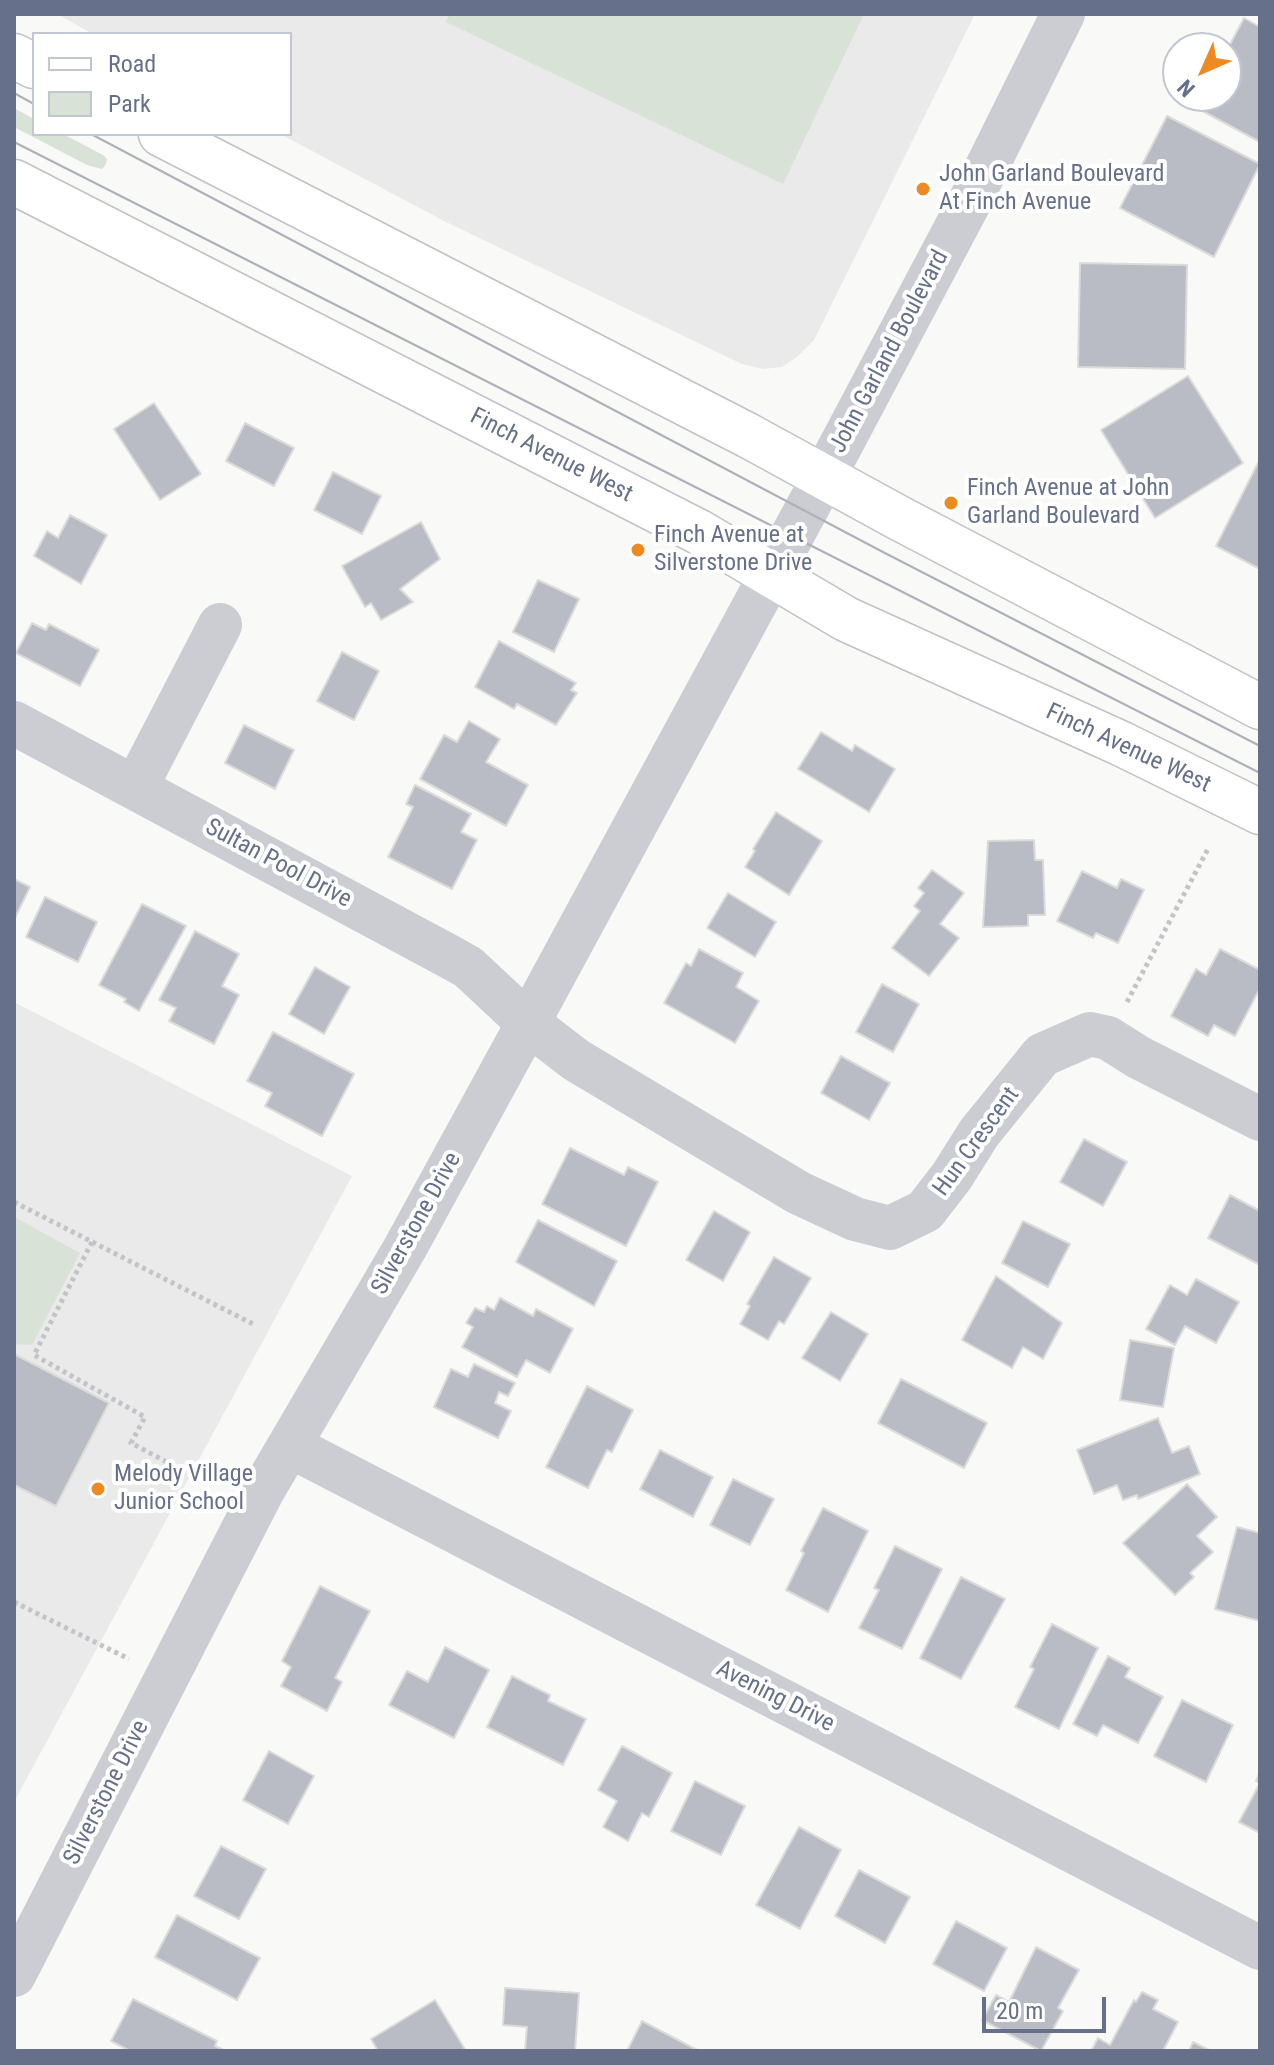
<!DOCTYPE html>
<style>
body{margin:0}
#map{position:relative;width:1274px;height:2065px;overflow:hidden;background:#f9f9f7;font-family:"Roboto Condensed",sans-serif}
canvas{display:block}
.frame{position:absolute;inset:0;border:16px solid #66708a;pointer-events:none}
.legend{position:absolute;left:32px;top:32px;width:260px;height:104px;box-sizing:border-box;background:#fff;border:2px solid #c2c6d0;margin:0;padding:10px 14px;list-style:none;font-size:24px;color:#66708a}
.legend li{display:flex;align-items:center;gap:16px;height:40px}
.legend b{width:40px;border:2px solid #c2c6d0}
.north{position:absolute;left:1162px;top:32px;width:80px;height:80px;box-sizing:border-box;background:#fff;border:2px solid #c2c6d0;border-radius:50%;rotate:225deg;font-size:22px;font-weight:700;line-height:32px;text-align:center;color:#66708a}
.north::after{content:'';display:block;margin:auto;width:28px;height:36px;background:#ee8a22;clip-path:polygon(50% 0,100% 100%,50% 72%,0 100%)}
.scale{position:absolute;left:982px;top:1997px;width:124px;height:36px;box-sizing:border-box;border:4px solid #66708a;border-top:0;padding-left:10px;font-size:24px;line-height:28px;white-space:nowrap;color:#66708a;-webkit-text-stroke:6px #fff;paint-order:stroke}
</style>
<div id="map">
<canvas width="1274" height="2065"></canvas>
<div class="frame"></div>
<ul class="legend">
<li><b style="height:10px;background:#fff"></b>Road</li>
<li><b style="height:22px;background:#d9e2d7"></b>Park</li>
</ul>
<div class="north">N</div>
<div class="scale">20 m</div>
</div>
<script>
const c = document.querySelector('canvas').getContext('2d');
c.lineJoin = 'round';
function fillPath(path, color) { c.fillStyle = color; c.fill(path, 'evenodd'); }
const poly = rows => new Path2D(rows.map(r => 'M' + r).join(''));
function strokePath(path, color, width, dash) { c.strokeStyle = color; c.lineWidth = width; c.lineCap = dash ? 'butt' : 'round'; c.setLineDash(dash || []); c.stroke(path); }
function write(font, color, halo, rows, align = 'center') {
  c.font = font + ' "Roboto Condensed",sans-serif'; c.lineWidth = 8; c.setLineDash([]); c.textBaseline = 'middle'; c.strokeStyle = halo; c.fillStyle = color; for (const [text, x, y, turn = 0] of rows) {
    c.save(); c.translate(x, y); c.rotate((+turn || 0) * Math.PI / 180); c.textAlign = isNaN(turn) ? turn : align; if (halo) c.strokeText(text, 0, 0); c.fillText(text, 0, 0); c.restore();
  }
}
fillPath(poly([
 [57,14,975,14,814,340,798,356,782,367,763,369,742,364,446,222,280,134,290,134,290,34,93,34],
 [14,1002,352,1176,14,1802]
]), '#eaeaea');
fillPath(poly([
 [449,14,864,14,783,184,446,22],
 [14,108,34,119,34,134,63,134,103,155,107,159,106,164,102,169,87,165,14,127],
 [14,1217,80,1253,32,1345,14,1344]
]), '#d9e2d7');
const building = poly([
 [1244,18,1260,27,1260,142,1197,108,1203,96,1226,96,1226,52,1244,18],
 [1167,116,1260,164,1214,257,1120,208,1167,116],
 [1080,263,1187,265,1185,369,1078,367,1080,263],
 [1188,376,1243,463,1155,518,1101,430,1188,376],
 [154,403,201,474,160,500,114,429,154,403],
 [245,423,294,448,274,486,226,461,245,423],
 [1260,459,1260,569,1216,546,1260,459],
 [333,472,381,496,362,534,314,510,333,472],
 [70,515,107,535,81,584,34,556,47,531,58,538,70,515],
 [421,522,440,559,400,589,413,602,381,620,371,603,365,607,342,566,421,522],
 [538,580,579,599,554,652,513,632,538,580],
 [32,623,46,630,49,624,99,650,80,686,16,653,32,623],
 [499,641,576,683,571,690,577,693,556,725,517,704,514,709,475,687,499,641],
 [342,652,379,671,354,720,317,701,342,652],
 [469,721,500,739,486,762,528,785,506,826,420,779,444,735,457,742,469,721],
 [244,725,294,750,275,789,225,763,244,725],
 [821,732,852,751,855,745,895,769,869,812,798,769,821,732],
 [415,785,471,814,461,832,477,840,452,889,388,857,413,807,406,804,415,785],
 [776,812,822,841,789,895,745,867,755,851,753,849,776,812],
 [1034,840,1035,860,1043,860,1045,915,1028,915,1028,926,983,927,988,841,1034,840],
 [932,870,964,893,940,924,959,938,929,976,892,948,920,911,914,906,924,893,918,888,932,870],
 [1082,871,1117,888,1121,879,1144,890,1118,943,1096,933,1093,938,1057,921,1082,871],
 [14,879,30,887,14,920,14,879],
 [728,893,776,922,755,957,707,928,728,893],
 [45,897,97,922,78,962,26,937,45,897],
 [142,904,186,926,139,1011,124,1002,126,999,99,985,142,904],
 [195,931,239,954,222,986,239,995,214,1044,169,1021,176,1008,159,1000,195,931],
 [699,949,743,973,736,987,759,1001,735,1043,664,1003,686,963,691,966,699,949],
 [1220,949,1260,970,1260,988,1235,1036,1214,1025,1208,1036,1171,1016,1196,969,1206,975,1220,949],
 [315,967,350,987,324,1034,289,1014,315,967],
 [882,984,919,1004,893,1052,856,1032,882,984],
 [273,1032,354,1074,322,1136,265,1106,272,1093,247,1081,273,1032],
 [841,1056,890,1083,869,1120,821,1093,841,1056],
 [1084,1139,1127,1162,1103,1206,1060,1182,1084,1139],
 [570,1148,624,1175,628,1167,658,1182,626,1246,542,1204,570,1148],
 [1230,1195,1260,1211,1260,1265,1208,1238,1230,1195],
 [714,1211,750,1232,723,1281,686,1260,714,1211],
 [538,1220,617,1261,594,1306,516,1262,538,1220],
 [1023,1221,1070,1244,1048,1287,1002,1263,1023,1221],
 [774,1257,811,1278,784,1324,779,1321,768,1340,740,1324,750,1306,747,1304,774,1257],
 [996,1276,1062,1323,1043,1359,1023,1347,1012,1368,962,1340,996,1276],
 [1196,1279,1239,1302,1216,1343,1185,1326,1175,1345,1146,1329,1170,1285,1187,1295,1196,1279],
 [500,1298,533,1316,536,1309,573,1329,550,1373,526,1360,517,1377,462,1347,473,1327,466,1323,475,1308,484,1312,487,1306,494,1310,500,1298],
 [831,1312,868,1334,840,1381,802,1358,831,1312],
 [1130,1340,1174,1348,1163,1407,1120,1400,1130,1340],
 [14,1354,109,1403,56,1506,14,1485,14,1354],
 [474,1364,515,1383,508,1396,499,1392,495,1403,511,1411,498,1438,434,1407,451,1369,468,1377,474,1364],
 [901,1379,987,1423,964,1468,878,1423,901,1379],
 [587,1386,633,1410,612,1452,607,1450,588,1488,546,1467,587,1386],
 [1158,1418,1172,1453,1189,1446,1200,1474,1138,1499,1137,1495,1123,1500,1117,1485,1094,1494,1077,1450,1158,1418],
 [660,1450,713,1477,693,1517,640,1489,660,1450],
 [733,1479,774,1499,750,1545,710,1525,733,1479],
 [1187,1484,1217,1517,1197,1536,1213,1552,1190,1573,1194,1577,1175,1595,1123,1543,1187,1484],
 [823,1508,868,1531,828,1612,786,1590,804,1553,801,1551,823,1508],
 [1237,1527,1260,1533,1260,1621,1215,1609,1237,1527],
 [895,1546,942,1569,902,1649,859,1628,879,1590,874,1588,895,1546],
 [961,1577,1005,1599,961,1679,920,1658,961,1577],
 [320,1586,370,1611,335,1678,342,1682,327,1711,281,1686,291,1667,282,1661,320,1586],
 [1052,1624,1098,1648,1059,1729,1015,1707,1034,1669,1030,1667,1052,1624],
 [445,1647,489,1670,454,1738,389,1705,407,1671,428,1682,445,1647],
 [1108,1656,1130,1668,1125,1677,1163,1697,1138,1743,1103,1725,1097,1736,1073,1724,1108,1656],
 [512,1676,550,1695,548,1701,586,1719,563,1765,487,1727,512,1676],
 [1182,1700,1233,1725,1206,1782,1154,1756,1182,1700],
 [622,1746,672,1773,649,1817,642,1813,628,1841,603,1827,617,1801,598,1790,622,1746],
 [269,1751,314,1776,288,1824,243,1800,269,1751],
 [1260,1772,1260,1833,1239,1822,1260,1783,1256,1781,1260,1772],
 [695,1781,745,1806,721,1855,671,1831,695,1781],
 [799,1827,841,1850,800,1929,756,1905,799,1827],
 [221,1846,266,1869,239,1919,194,1896,221,1846],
 [859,1870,910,1897,885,1943,835,1916,859,1870],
 [177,1915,260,1958,237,2000,155,1957,177,1915],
 [956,1921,1007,1948,984,1991,933,1964,956,1921],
 [1036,1947,1079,1970,1058,2008,1063,2011,1041,2051,982,2020,996,1995,1009,2002,1036,1947],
 [505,1988,579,1993,575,2051,525,2051,527,2027,503,2025,505,1988],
 [1142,1992,1158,2000,1153,2009,1178,2022,1163,2051,1091,2051,1098,2038,1110,2045,1134,2000,1136,2002,1142,1992],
 [133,1999,217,2041,215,2046,226,2051,130,2051,111,2041,133,1999],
 [435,2000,466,2051,378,2051,371,2039,435,2000],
 [642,2021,697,2050,696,2051,627,2051,642,2021],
 [1193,2042,1211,2051,1189,2051,1193,2042]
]);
fillPath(building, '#b9bcc5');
strokePath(building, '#dbdbd9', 2);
const secondary = poly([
 [14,56,34,66],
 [161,134,749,436,899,518,1260,707],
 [14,182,699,532,846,619,1122,744,1260,812]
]);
strokePath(secondary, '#c0c2c8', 47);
strokePath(poly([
 [1127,1002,1209,847],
 [14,1202,253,1324],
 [92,1242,34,1355,145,1417,131,1443,180,1469],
 [14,1602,129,1659]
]), '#c2c4c7', 5, [4, 4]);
strokePath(poly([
 [14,723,450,957,468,967,528,1023,576,1060,799,1193,855,1219,890,1228,925,1211,952,1176,979,1133,1042,1055,1090,1034,1108,1038,1138,1057,1260,1119],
 [136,787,220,625],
 [290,1446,1260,1948]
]), '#cccdd2', 44);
strokePath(poly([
 [14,1975,262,1492,405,1248,528,1023,825,475,968,205,1063,14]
]), '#cccdd2', 44);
strokePath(secondary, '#fff', 44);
strokePath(poly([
 [14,93,34,104],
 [91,134,881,551,1260,746],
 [14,142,1260,773]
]), '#adb0b8', 2);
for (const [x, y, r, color] of [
 [923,189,8,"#ee8a22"],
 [951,503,8,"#ee8a22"],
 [638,550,8,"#ee8a22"],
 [98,1489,8,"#ee8a22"]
]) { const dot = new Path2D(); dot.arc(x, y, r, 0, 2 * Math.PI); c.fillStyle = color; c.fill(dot); strokePath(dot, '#fff', 3); }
write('24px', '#66708a', '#fff', [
 ["John Garland Boulevard",939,175],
 ["At Finch Avenue",939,203],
 ["Finch Avenue at John",967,489],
 ["Garland Boulevard",967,517],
 ["Finch Avenue at",654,536],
 ["Silverstone Drive",654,564],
 ["Melody Village",114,1475],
 ["Junior School",114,1503]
], 'left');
write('24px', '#66708a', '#fff', [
 ["John Garland Boulevard",890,352,-62],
 ["Finch Avenue West",551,456,27],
 ["Finch Avenue West",1128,749,25],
 ["Sultan Pool Drive",278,864,28],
 ["Hun Crescent",977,1142,-54],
 ["Silverstone Drive",417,1224,-61],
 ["Avening Drive",775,1697,27],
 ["Silverstone Drive",107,1793,-63]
]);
</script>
